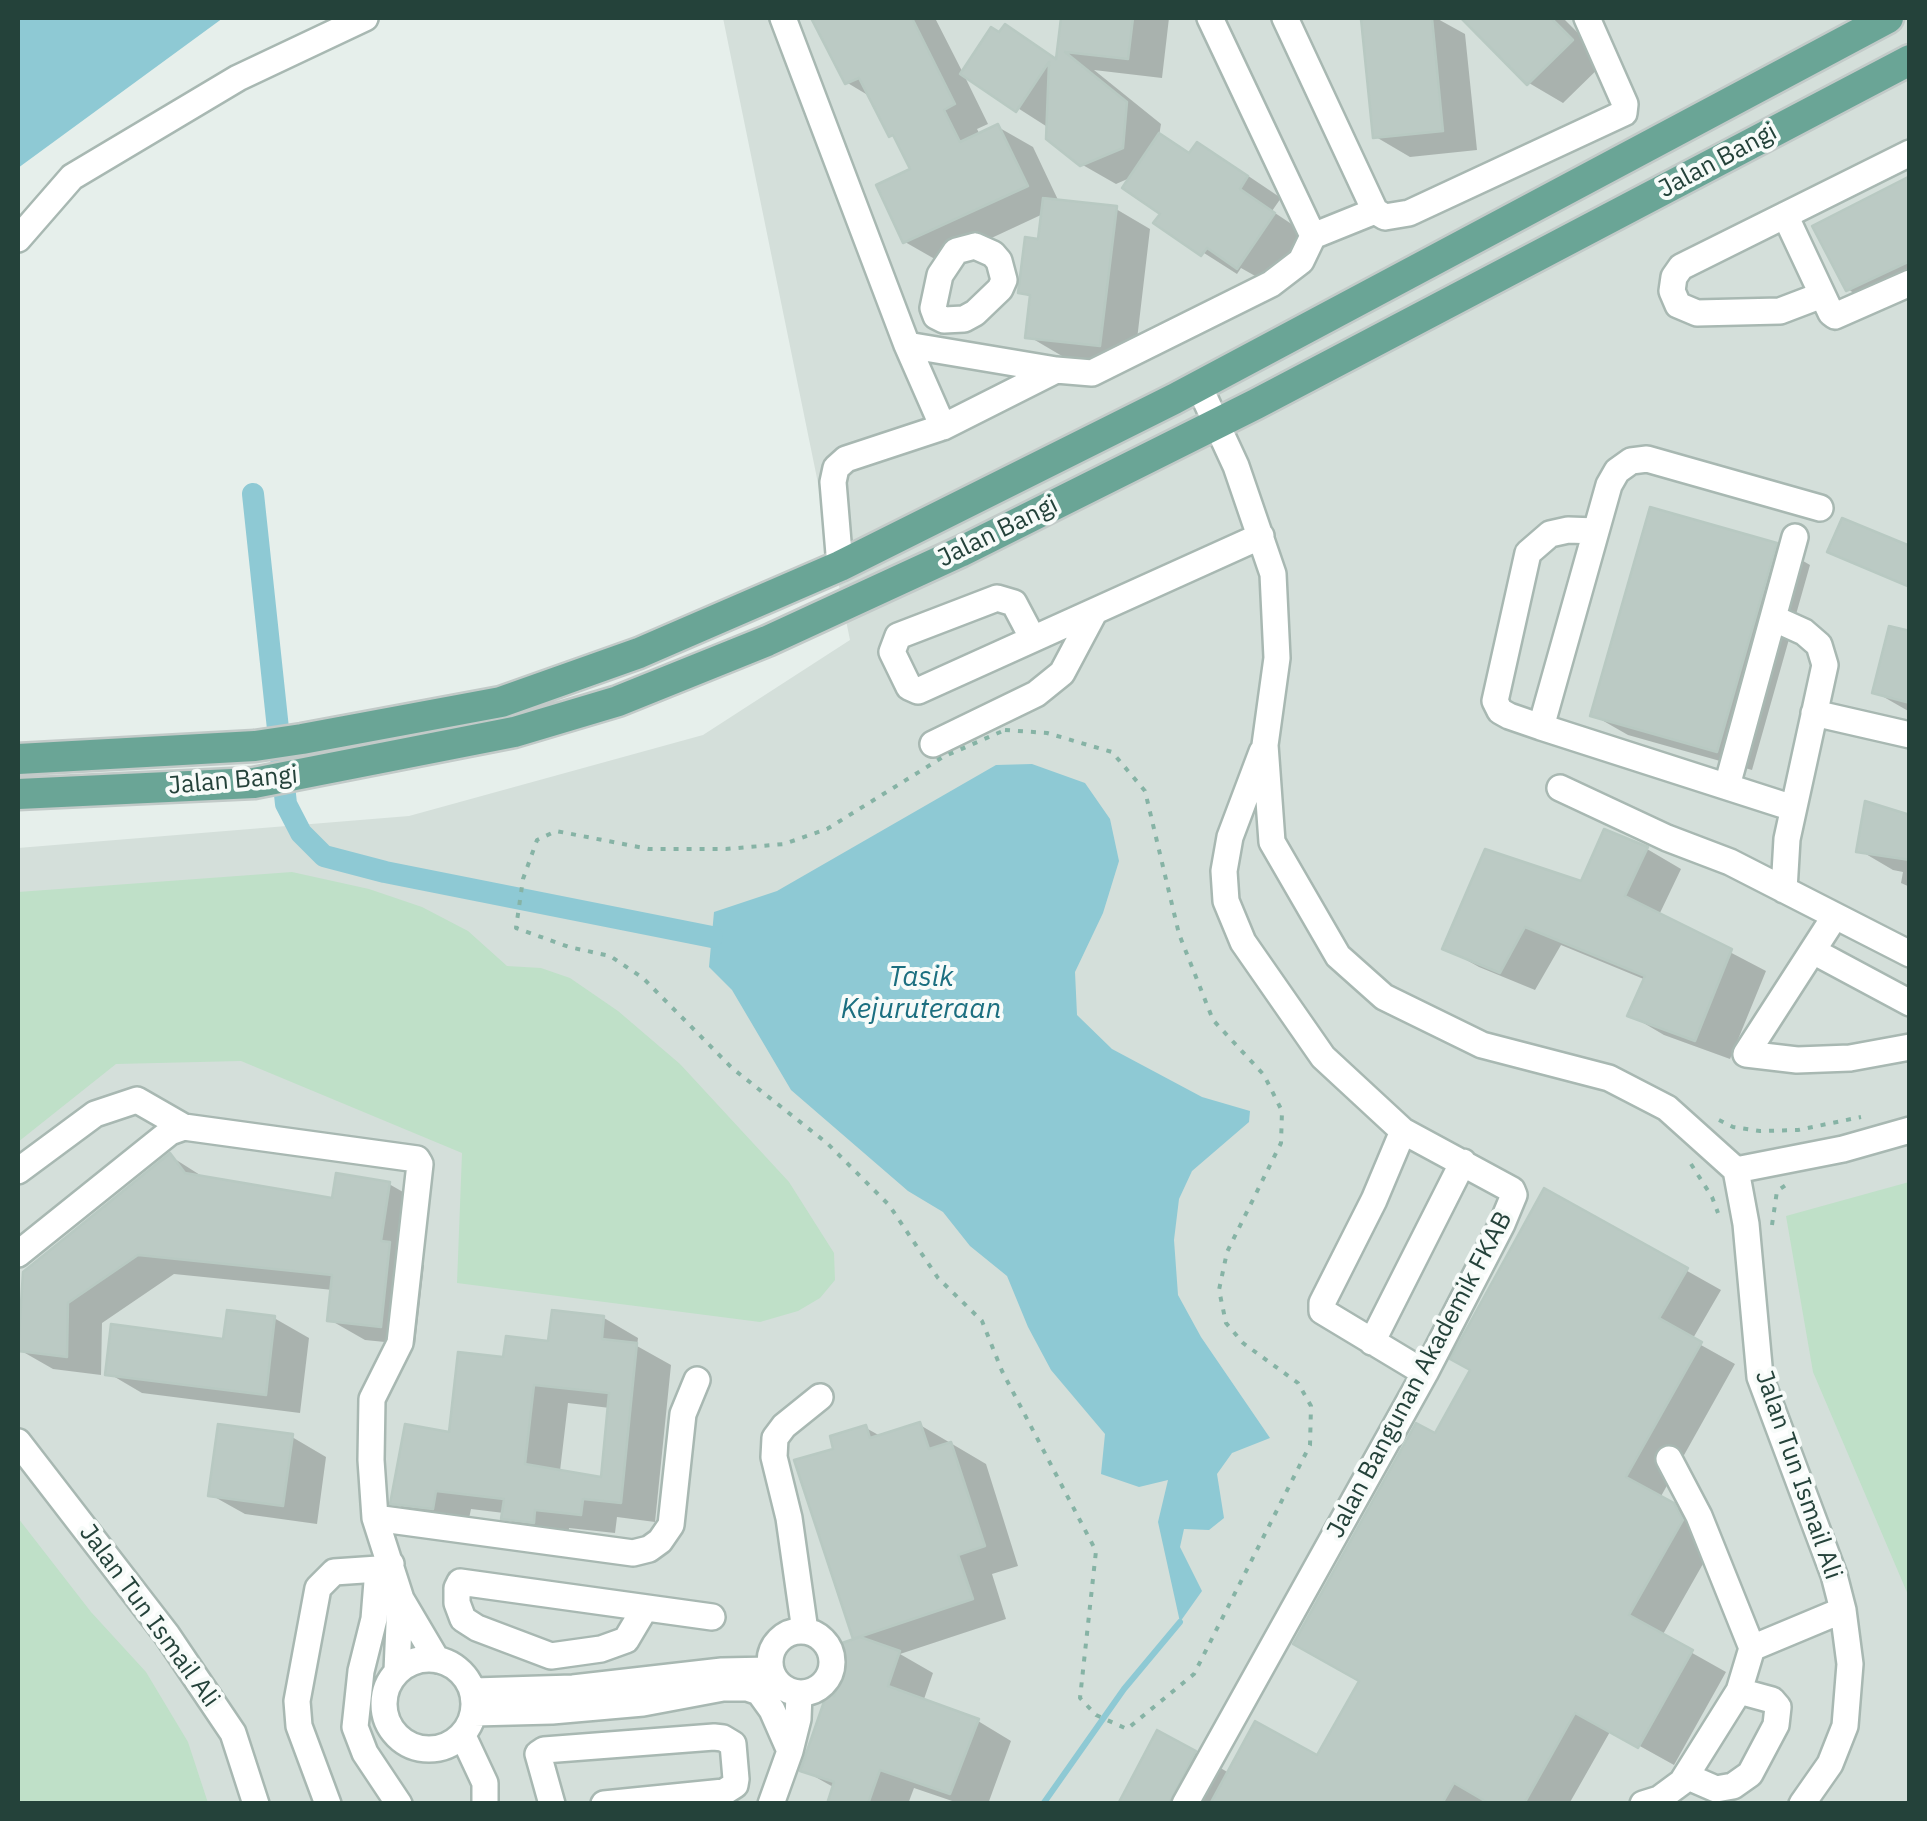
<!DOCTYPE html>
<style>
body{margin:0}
#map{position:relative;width:1927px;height:1821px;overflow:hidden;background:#e6efeb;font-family:"IBM Plex Sans",sans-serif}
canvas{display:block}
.frame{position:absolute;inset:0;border:20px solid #24423a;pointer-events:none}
</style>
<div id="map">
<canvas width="1927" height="1821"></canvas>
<div class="frame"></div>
</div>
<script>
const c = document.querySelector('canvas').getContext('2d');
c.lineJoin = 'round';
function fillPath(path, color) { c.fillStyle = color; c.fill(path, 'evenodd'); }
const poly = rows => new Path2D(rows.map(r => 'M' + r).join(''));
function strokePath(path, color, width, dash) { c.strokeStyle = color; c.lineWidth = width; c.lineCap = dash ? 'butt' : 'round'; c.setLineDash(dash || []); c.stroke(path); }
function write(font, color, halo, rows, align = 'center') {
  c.font = font + ' "IBM Plex Sans",sans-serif'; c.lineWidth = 8; c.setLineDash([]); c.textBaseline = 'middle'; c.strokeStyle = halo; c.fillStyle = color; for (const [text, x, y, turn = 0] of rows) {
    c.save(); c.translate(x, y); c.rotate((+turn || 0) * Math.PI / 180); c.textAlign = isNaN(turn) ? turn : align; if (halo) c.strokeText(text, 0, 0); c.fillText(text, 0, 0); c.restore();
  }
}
fillPath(poly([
 [723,18,1909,18,1909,1803,18,1804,18,848,409,816,703,735,850,640]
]), '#d4dfda');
fillPath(poly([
 [292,872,369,889,422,907,468,931,507,966,541,968,570,978,618,1011,680,1064,789,1182,834,1253,835,1280,820,1298,798,1311,760,1322,457,1283,462,1153,241,1061,116,1064,18,1142,18,892],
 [1909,1182,1910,1182,1909,1597,1813,1372,1786,1216],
 [18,1518,91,1612,146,1672,188,1742,208,1803,18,1803]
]), '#bfe0c8');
fillPath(poly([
 [18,18,223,18,18,168],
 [1032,764,1085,783,1110,819,1119,861,1103,913,1075,972,1077,1015,1112,1049,1202,1097,1250,1111,1249,1122,1192,1171,1179,1199,1174,1240,1178,1295,1201,1337,1270,1438,1232,1453,1217,1474,1224,1518,1209,1530,1184,1529,1180,1547,1202,1591,1180,1622,1158,1522,1168,1480,1139,1487,1101,1474,1105,1434,1051,1370,1028,1327,1007,1276,970,1246,943,1212,908,1191,791,1090,732,990,709,967,714,912,777,891,996,765]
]), '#8ec9d4');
fillPath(poly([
 [814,18,935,18,963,73,1006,28,1059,60,1064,18,1169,18,1162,78,1094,70,1161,124,1159,136,1191,155,1197,145,1232,165,1281,198,1272,211,1308,235,1273,286,1241,268,1237,274,1157,223,1163,213,1132,177,1116,184,1081,164,1049,128,963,73,988,124,977,129,980,135,998,127,1033,147,1059,202,1116,209,1150,229,1134,365,1062,356,1028,336,1032,298,1021,292,1040,241,1043,214,940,262,905,242,914,171,871,97,846,82],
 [1400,18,1436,18,1465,34,1477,150,1410,157,1376,137,1364,21],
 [1464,18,1563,18,1606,61,1563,103,1529,83],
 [1910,179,1910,271,1858,296,1848,289],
 [1776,545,1810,565,1752,770,1628,735,1593,715],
 [1910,634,1910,712,1875,692],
 [1910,818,1910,887,1901,883,1903,872,1893,870,1859,850],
 [1647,849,1681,869,1659,915,1766,971,1730,1059,1664,1035,1630,1015,1646,980,1561,945,1535,990,1479,967,1445,948,1582,884],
 [170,1156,208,1180,335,1201,389,1184,424,1204,415,1259,424,1265,415,1345,365,1340,330,1320,333,1290,174,1274,102,1323,101,1375,53,1369,18,1349,26,1274],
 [1545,1191,1721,1290,1692,1340,1735,1364,1660,1498,1708,1526,1716,1541,1662,1636,1726,1672,1674,1765,1611,1730,1569,1804,1494,1804,1489,1801,1488,1804,1132,1804,1195,1753,1229,1773,1318,1759,1362,1681,1436,1437,1473,1370],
 [274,1318,309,1338,300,1413,142,1393,108,1373,225,1342],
 [604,1318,638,1338,637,1346,671,1365,655,1522,617,1517,615,1533,569,1528,568,1541,538,1537,504,1517,504,1513,471,1509,467,1528,428,1522,393,1502,451,1434,505,1360],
 [568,1403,610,1408,603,1480,560,1471],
 [920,1425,986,1464,1018,1566,992,1574,1006,1619,900,1654,933,1673,923,1702,978,1721,1011,1741,988,1804,961,1804,914,1788,908,1804,829,1804,835,1788,803,1770,860,1640,855,1637,836,1450,866,1428,882,1437],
 [292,1437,326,1457,317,1524,245,1514,211,1495]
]), '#0003');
strokePath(poly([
 [1043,1804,1124,1689,1180,1622]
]), '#8ec9d4', 6);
strokePath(poly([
 [253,494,286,804,301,833,324,856,385,872,712,937]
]), '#8ec9d4', 22);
const building = poly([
 [811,18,912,18,955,104,944,110,960,142,998,124,1028,186,903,243,876,185,910,169,893,135,889,137,859,78,845,84,811,18],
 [1061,18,1133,18,1128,59,1065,52,1127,102,1123,148,1080,166,1046,139,1049,62,1016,112,960,74,991,27,999,32,1005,24,1056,59,1061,18],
 [1374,18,1432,18,1443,131,1373,138,1361,19,1374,18],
 [1461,18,1551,18,1573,40,1527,85,1461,18],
 [1159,133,1189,153,1197,142,1248,176,1240,189,1275,213,1237,269,1207,248,1201,256,1153,223,1160,214,1122,188,1159,133],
 [1910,176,1910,261,1846,291,1812,226,1910,176],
 [1043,198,1117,206,1100,346,1025,338,1030,295,1018,293,1025,237,1038,239,1043,198],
 [1650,507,1777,543,1717,752,1590,716,1650,507],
 [1842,518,1910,546,1910,587,1827,552,1842,518],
 [1889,626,1910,631,1910,703,1872,693,1889,626],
 [1865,801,1910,815,1910,860,1856,852,1865,801],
 [1604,829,1648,847,1625,896,1732,949,1695,1041,1627,1016,1645,976,1525,927,1500,973,1442,949,1485,849,1581,881,1604,829],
 [170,1153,185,1173,332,1198,336,1173,390,1182,381,1241,390,1242,381,1327,327,1321,332,1275,138,1255,68,1303,67,1357,18,1351,23,1272,170,1153],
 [1544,1188,1688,1268,1659,1318,1702,1342,1626,1477,1674,1503,1683,1520,1629,1615,1693,1650,1638,1748,1575,1713,1524,1804,1490,1804,1454,1783,1442,1804,1210,1804,1255,1721,1317,1755,1359,1681,1293,1644,1416,1423,1435,1433,1470,1370,1450,1359,1544,1188],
 [227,1310,275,1316,266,1395,105,1375,111,1324,223,1339,227,1310],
 [552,1310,604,1316,602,1339,637,1343,621,1503,583,1499,581,1515,535,1510,534,1523,501,1519,504,1499,436,1491,433,1509,390,1504,405,1424,449,1432,458,1352,503,1357,506,1336,548,1341,552,1310],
 [534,1385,609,1393,601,1477,525,1464,534,1385],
 [920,1422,929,1449,951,1442,985,1546,958,1555,973,1599,853,1639,794,1460,833,1449,830,1436,866,1425,870,1438,920,1422],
 [218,1424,293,1434,283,1506,208,1496,218,1424],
 [860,1637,900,1651,888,1686,979,1719,950,1794,880,1770,868,1804,827,1804,834,1782,800,1771,827,1693,834,1696,844,1668,842,1643,860,1637],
 [1157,1730,1196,1751,1169,1804,1118,1804,1157,1730]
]);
fillPath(building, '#bbcac4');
strokePath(building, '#b8c9c2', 2.5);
const minor = poly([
 [783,18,907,345,943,427],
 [1210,18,1313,236],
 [1285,18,1375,211,1385,217,1409,213,1624,113,1625,104,1587,18],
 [1785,215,1831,313,1835,316,1910,283],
 [18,239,72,177,238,78,365,18],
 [975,246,993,254,999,261,1004,280,1000,289,975,313,964,319,944,320,936,316,933,308,940,275,956,251,975,246],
 [1822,295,1780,311,1697,313,1678,305,1672,291,1674,277,1681,267,1910,153],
 [907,345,1056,370],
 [1199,386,1236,466,1273,574,1277,658,1265,745,1272,842,1338,956,1384,997,1482,1045,1609,1078,1667,1108,1736,1170,1746,1224,1760,1377,1834,1575,1843,1610,1850,1664,1845,1726,1830,1764,1802,1804],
 [840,566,833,482,836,468,846,459,943,427,1056,370,1092,373,1271,284,1301,261,1313,236,1375,211],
 [1773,618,1804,632,1819,645,1825,665,1787,839,1784,890],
 [1033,639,1014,603,997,598,898,636,892,652,909,687,918,691,1261,536],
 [1814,713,1910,735],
 [1541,727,1509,716,1500,711,1495,701,1528,553,1550,534,1568,530,1596,531],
 [933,744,1036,694,1062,673,1095,611],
 [1727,786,1795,537],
 [1560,788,1667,838,1730,862,1910,954],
 [1793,808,1541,727,1609,485,1617,471,1631,461,1647,459,1820,508],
 [1835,916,1746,1054,1797,1060,1850,1058,1910,1047],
 [1813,951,1910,1003],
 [1403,1131,1374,1200,1322,1303,1322,1311,1425,1373],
 [1736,1170,1843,1149,1910,1130],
 [18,1171,95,1114,137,1100,184,1127,417,1159,420,1164,400,1343,372,1399,371,1460,375,1518,401,1599,437,1660],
 [18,1254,170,1132,184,1127],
 [1372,1342,1463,1162],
 [18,1442,167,1635,233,1733,256,1804],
 [1669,1459,1699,1516,1752,1648],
 [375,1518,633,1553,649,1549,660,1541,671,1525,683,1414,697,1380],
 [378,1569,374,1619,361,1671,355,1727,365,1753,399,1804],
 [645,1608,626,1640,601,1649,551,1656,477,1628,463,1619,457,1603,457,1588,460,1582,712,1617],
 '770 1662a31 31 0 1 1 62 0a31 31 0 1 1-62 0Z',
 [805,1631,789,1518,774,1457,775,1438,784,1426,820,1397],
 '384 1704a45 45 0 1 1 90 0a45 45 0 1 1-90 0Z',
 [397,1671,400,1601],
 [723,1688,747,1688,759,1692,772,1710,790,1751],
 [474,1691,573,1688,722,1671,770,1670],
 [474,1713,552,1711,643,1703,723,1688,722,1671],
 [463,1736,485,1783,485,1804],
 [1686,1776,1716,1789,1733,1786,1750,1774,1776,1725,1778,1707,1772,1700,1739,1691],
 [328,1804,299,1726,297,1701,318,1588,334,1572,378,1569,391,1564],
 [552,1804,538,1754,544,1750,714,1737,723,1738,733,1744,736,1779,735,1785,724,1792,604,1804],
 [771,1804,790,1751,798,1719,799,1694],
 [1185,1804,1425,1373,1502,1224,1514,1195,1512,1190,1403,1131,1323,1057,1243,942,1226,901,1224,871,1230,837,1262,752],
 [1643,1804,1659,1799,1682,1782,1739,1691,1752,1648,1843,1610]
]);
const major = poly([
 [18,759,255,746,302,739,501,702,639,653,840,566,1174,399,1888,18],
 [18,794,254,783,514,732,618,701,767,641,960,552,1256,404,1910,60]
]);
strokePath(minor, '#a8b8b2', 30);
strokePath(major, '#c2cac8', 35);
strokePath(poly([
 [1005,730,1047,733,1112,752,1145,791,1179,934,1213,1020,1264,1075,1282,1111,1281,1143,1227,1252,1219,1290,1226,1323,1243,1343,1298,1383,1311,1406,1310,1445,1194,1674,1127,1729,1096,1715,1080,1698,1096,1551,1002,1371,982,1321,938,1278,889,1205,828,1144,732,1068,643,978,610,956,569,947,516,928,523,879,537,840,556,831,649,849,726,849,784,844,827,829,943,757,1005,730],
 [1719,1120,1733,1127,1760,1131,1798,1130,1861,1117],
 [1691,1164,1712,1197,1718,1213],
 [1772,1225,1777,1191,1786,1185]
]), '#86b3a5', 4, [5, 8]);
strokePath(minor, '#fff', 25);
strokePath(major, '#6aa596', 30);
write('25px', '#24423a', '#f7fbf9', [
 ["Jalan Bangi",1718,161,-28],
 ["Jalan Bangi",998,532,-26],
 ["Jalan Bangi",233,781,-5],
 ["Jalan Bangunan Akademik FKAB",1420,1375,-62],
 ["Jalan Tun Ismail Ali",1798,1475,71],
 ["Jalan Tun Ismail Ali",149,1616,54]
]);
write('italic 28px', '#1c6f80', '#f7fbf9', [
 ["Tasik",921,978],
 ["Kejuruteraan",921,1010]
]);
</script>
